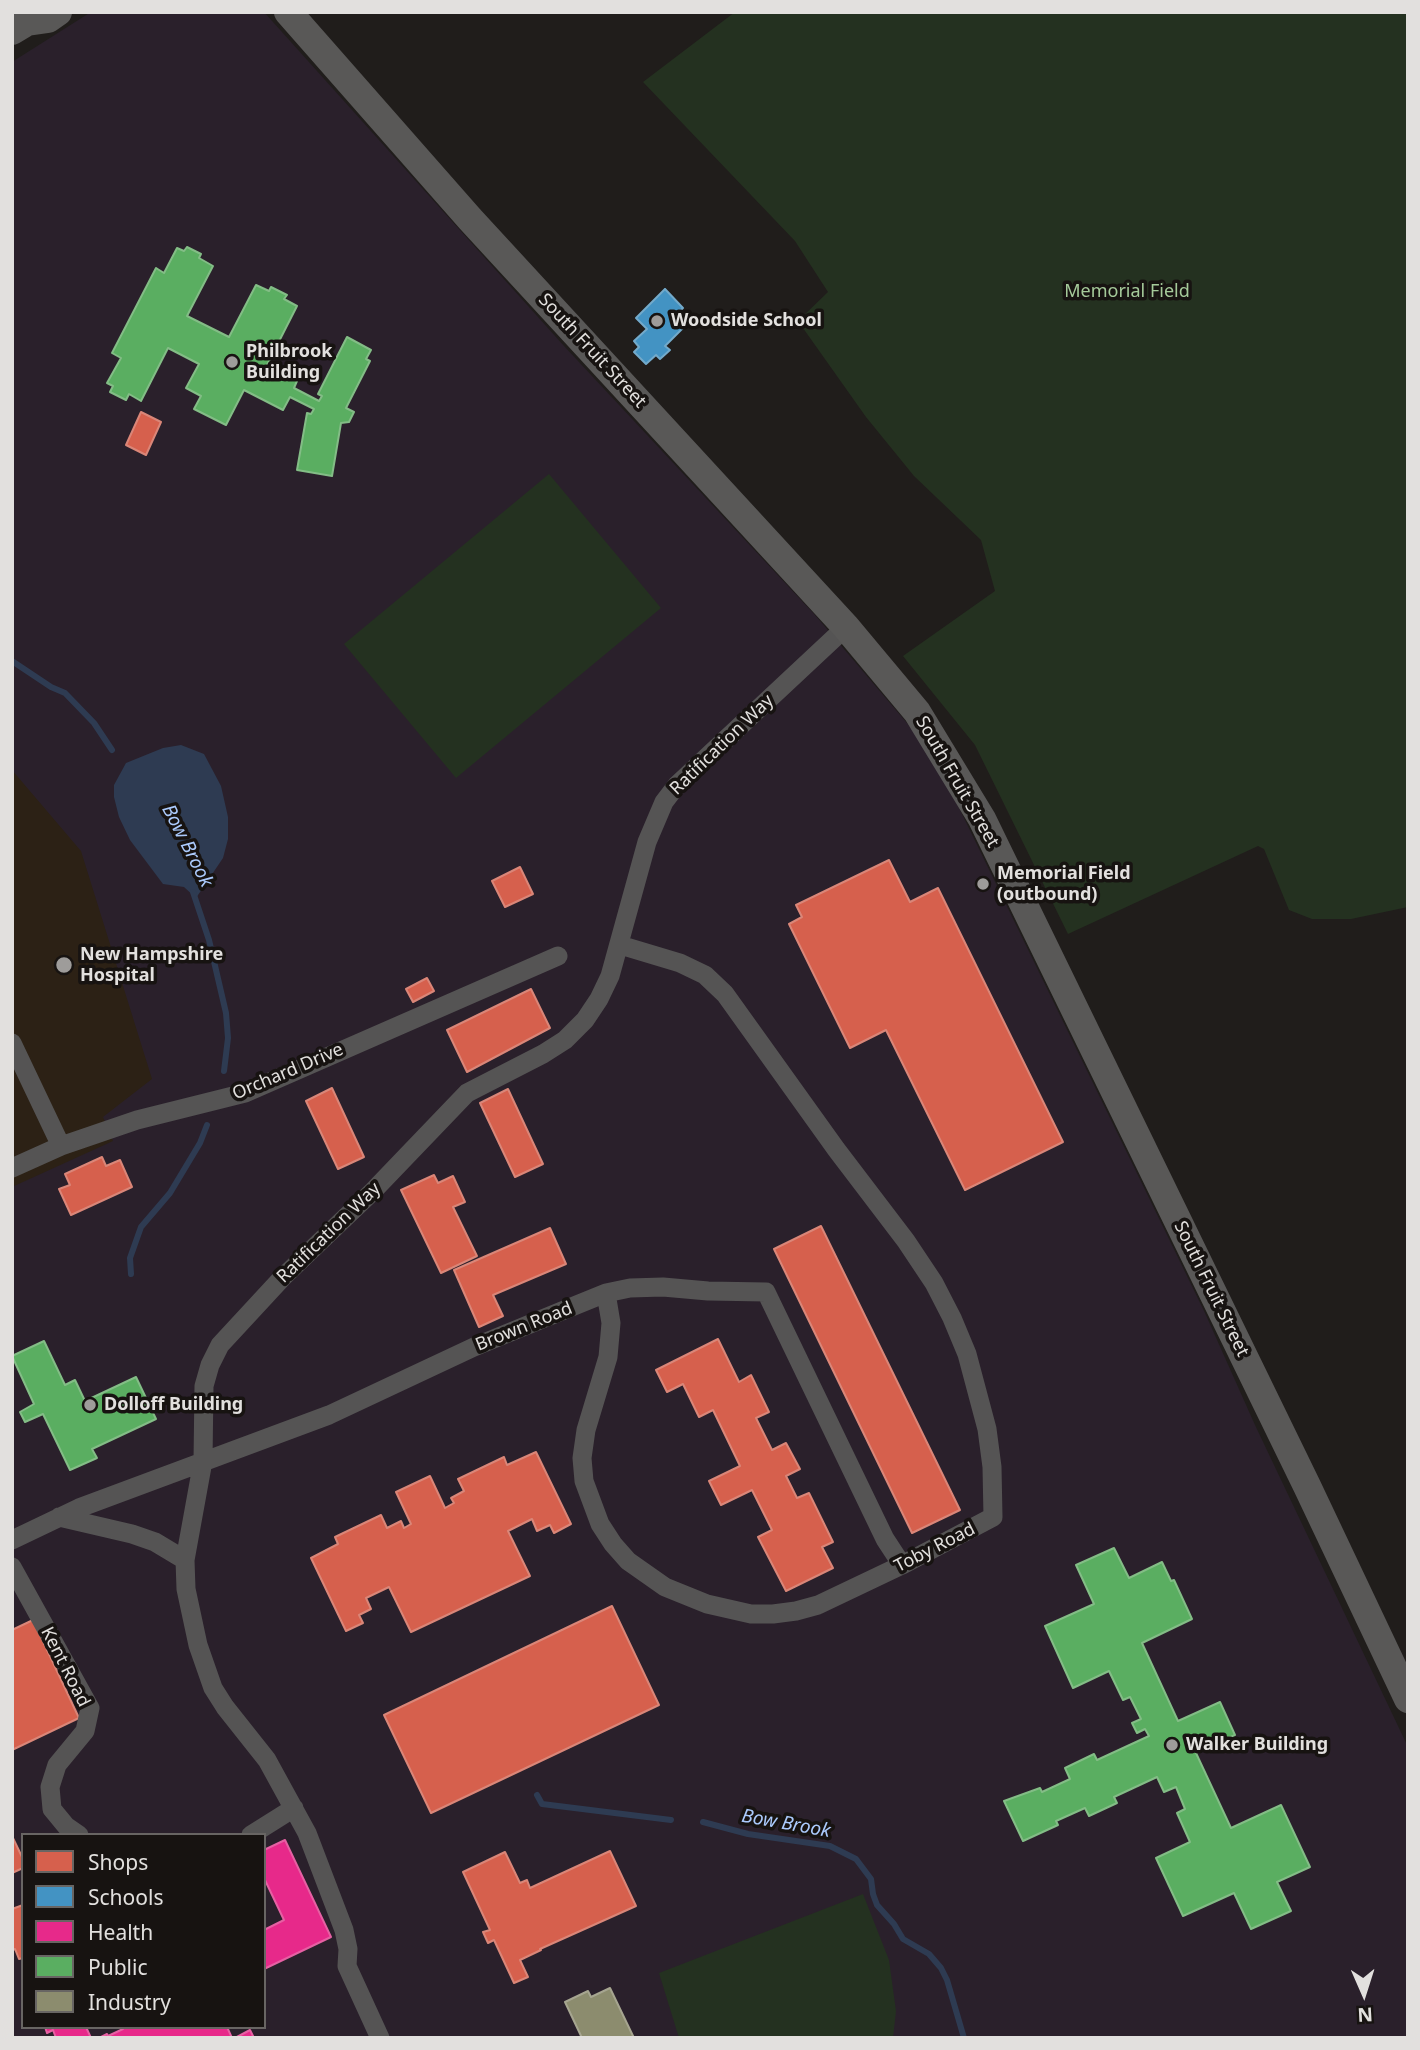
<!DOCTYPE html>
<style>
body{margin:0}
#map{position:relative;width:1420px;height:2050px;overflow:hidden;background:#201d1b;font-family:"Noto Sans",sans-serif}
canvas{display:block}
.frame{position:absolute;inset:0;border:14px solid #e2e0de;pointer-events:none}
.legend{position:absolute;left:21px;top:1833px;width:245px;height:196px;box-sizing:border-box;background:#171311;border:2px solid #686563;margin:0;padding:9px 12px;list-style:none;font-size:21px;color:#e2e0de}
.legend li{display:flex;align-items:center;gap:14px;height:35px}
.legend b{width:35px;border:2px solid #686563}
.north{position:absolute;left:1329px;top:1959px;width:70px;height:70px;-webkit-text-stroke:5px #171311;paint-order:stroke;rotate:177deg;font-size:19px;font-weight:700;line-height:28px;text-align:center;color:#e2e0de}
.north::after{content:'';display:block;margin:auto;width:24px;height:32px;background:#e2e0de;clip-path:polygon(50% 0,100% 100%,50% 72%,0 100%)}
</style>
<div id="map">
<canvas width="1420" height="2050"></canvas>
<div class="frame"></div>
<ul class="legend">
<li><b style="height:19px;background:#d6604d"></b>Shops</li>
<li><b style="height:19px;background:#4393c3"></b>Schools</li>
<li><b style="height:19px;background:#e7298a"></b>Health</li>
<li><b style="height:19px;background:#5aae61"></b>Public</li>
<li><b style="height:19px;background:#8c8c6e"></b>Industry</li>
</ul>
<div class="north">N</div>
</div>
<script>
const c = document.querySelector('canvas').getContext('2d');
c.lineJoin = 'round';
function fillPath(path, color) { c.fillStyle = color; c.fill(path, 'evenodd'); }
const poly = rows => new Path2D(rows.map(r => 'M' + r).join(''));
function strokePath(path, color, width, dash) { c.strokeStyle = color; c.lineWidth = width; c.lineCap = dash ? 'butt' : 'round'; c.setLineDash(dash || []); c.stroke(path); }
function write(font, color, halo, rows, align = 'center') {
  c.font = font + ' "Noto Sans",sans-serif'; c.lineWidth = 7; c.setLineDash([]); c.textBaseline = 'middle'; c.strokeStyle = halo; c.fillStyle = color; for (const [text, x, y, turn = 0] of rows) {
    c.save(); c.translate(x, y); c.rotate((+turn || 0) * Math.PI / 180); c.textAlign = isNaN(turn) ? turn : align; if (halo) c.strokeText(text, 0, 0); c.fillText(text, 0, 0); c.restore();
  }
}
fillPath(poly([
 [91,12,264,12,564,346,815,615,918,736,943,775,1205,1313,1255,1425,1408,1747,1408,2038,12,2038,12,62],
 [23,1835,264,1835,264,2027,23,2027]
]), '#2a202b');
fillPath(poly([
 [12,770,81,851,152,1079,103,1117,113,1141,12,1187]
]), '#2c2115');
fillPath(poly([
 [735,12,1408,12,1408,907,1351,919,1312,919,1289,910,1264,849,1258,846,1068,934,975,745,903,656,995,591,981,540,914,476,866,417,798,321,828,292,795,241,643,82],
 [549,474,661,608,456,778,344,644],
 [863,1894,889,1960,896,2011,893,2038,679,2038,659,1973]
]), '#243120');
fillPath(poly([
 [181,745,204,754,221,786,228,817,228,839,223,858,196,898,184,887,163,884,130,840,119,817,114,797,114,785,126,763,163,748]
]), '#2e3b52');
const shops = poly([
 [141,412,161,422,146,455,126,445,141,412],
 [889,860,910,902,938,888,1063,1142,965,1190,886,1030,850,1048,789,924,802,917,796,905,889,860],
 [520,867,533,894,505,907,492,881,520,867],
 [427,978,434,991,413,1002,406,989,427,978],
 [531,989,550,1028,467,1072,447,1030,531,989],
 [332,1088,364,1157,338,1169,306,1101,332,1088],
 [508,1089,543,1164,515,1177,480,1103,508,1089],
 [102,1157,106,1166,120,1160,132,1187,71,1215,59,1189,70,1185,65,1174,102,1157],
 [434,1175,438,1183,453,1176,465,1202,453,1207,477,1256,441,1273,401,1190,434,1175],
 [821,1226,960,1510,912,1533,774,1249,821,1226],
 [550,1228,566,1264,493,1295,503,1316,479,1327,454,1270,550,1228],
 [718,1339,739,1382,751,1375,769,1412,756,1418,772,1450,786,1443,800,1469,786,1476,797,1498,809,1493,833,1542,822,1547,833,1568,786,1591,758,1537,772,1530,752,1490,721,1505,709,1481,740,1466,713,1410,699,1417,683,1384,667,1392,656,1370,718,1339],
 [536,1452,571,1524,554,1533,550,1525,537,1531,532,1519,508,1531,530,1576,411,1632,389,1587,366,1598,371,1609,359,1615,363,1623,346,1631,311,1558,338,1544,335,1537,381,1515,387,1528,401,1521,404,1528,411,1524,396,1492,430,1476,445,1508,454,1503,451,1498,464,1491,458,1479,504,1457,507,1465,536,1452],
 [612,1606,659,1705,431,1813,384,1715,612,1606],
 [33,1620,79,1718,12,1750,12,1630,33,1620],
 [12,1836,23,1859,23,1868,12,1873,12,1836],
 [610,1851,636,1906,540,1949,541,1950,520,1960,528,1977,514,1983,494,1940,488,1943,483,1932,490,1930,463,1872,505,1852,520,1883,527,1880,530,1888,610,1851],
 [23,1905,23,1958,19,1959,15,1949,12,1950,12,1909,23,1905]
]);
fillPath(shops, '#d6604d');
strokePath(shops, '#da8678', 2);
const schools = poly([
 [665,289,683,308,674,316,684,327,665,346,670,350,660,359,656,355,646,364,634,352,639,347,634,341,647,329,636,318,665,289]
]);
fillPath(schools, '#4393c3');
strokePath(schools, '#73aacb', 2);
const health = poly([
 [285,1840,331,1937,264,1969,264,1930,284,1920,264,1878,264,1850,285,1840],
 [45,2027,86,2027,91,2038,56,2038,53,2030,47,2033,45,2027],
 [122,2027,227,2027,232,2038,99,2038,107,2034,108,2036,123,2029,122,2027],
 [250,2030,254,2038,235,2038,250,2030]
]);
fillPath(health, '#e7298a');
strokePath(health, '#e660a3', 2);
const public = poly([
 [187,247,201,254,199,258,213,266,187,316,229,337,256,285,269,291,271,287,287,295,284,299,297,306,267,365,297,381,294,388,319,401,322,396,318,394,347,337,371,350,366,359,370,361,346,408,354,412,349,422,341,423,332,476,297,470,307,413,311,414,314,409,290,397,283,410,244,390,226,425,194,409,201,396,186,388,199,364,168,348,141,401,129,394,126,400,110,392,113,386,107,383,121,358,112,353,156,268,164,273,177,248,184,251,187,247],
 [44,1341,65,1385,75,1380,85,1401,136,1377,156,1419,92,1449,97,1458,70,1470,43,1414,25,1422,20,1412,34,1404,12,1356,44,1341],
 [1114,1548,1129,1578,1162,1562,1171,1581,1174,1580,1192,1619,1142,1643,1178,1721,1220,1702,1235,1735,1196,1753,1231,1828,1281,1805,1310,1867,1277,1882,1291,1911,1251,1929,1234,1893,1183,1916,1156,1858,1190,1842,1177,1813,1185,1809,1176,1787,1164,1792,1157,1777,1114,1797,1117,1803,1089,1816,1085,1808,1056,1821,1058,1825,1023,1841,1004,1801,1040,1788,1042,1792,1070,1779,1065,1768,1094,1754,1097,1760,1149,1736,1145,1729,1137,1733,1132,1723,1141,1719,1130,1697,1123,1700,1109,1671,1073,1688,1045,1626,1094,1604,1076,1565,1114,1548]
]);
fillPath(public, '#5aae61');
strokePath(public, '#83bd86', 2);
const industry = poly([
 [610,1988,634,2038,582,2038,565,2002,588,1991,591,1997,610,1988]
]);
fillPath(industry, '#8c8c6e');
strokePath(industry, '#a6a590', 2);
strokePath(poly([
 [12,661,51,687,65,693,94,723,112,750],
 [193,892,209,940,226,1013,228,1038,224,1071],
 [131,1274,130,1258,141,1227,170,1193,200,1143,207,1125],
 [537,1795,542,1804,671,1820],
 [703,1822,748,1834,830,1846,856,1859,871,1879,873,1894,877,1905,894,1924,903,1939,929,1954,941,1968,947,1980,964,2038]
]), '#2e3b52', 6);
strokePath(poly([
 [12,1043,61,1146],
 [12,1168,61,1146,137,1120,245,1093,558,956],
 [606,1293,611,1323,608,1357,586,1430,582,1458,584,1481,600,1524,613,1544,628,1561,665,1587,707,1604,751,1614,773,1614,796,1611,818,1605,902,1565,993,1517,992,1467,987,1429,967,1354,952,1318,934,1283,906,1241,836,1149,725,994,705,975,680,963,620,945],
 [59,1517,132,1534,155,1542,185,1560],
 [12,1540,79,1508,329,1415,474,1347,574,1306,606,1293,630,1288,663,1287,708,1291,766,1292,885,1539,902,1565],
 [12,1567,90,1708,85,1731,57,1765,50,1787,52,1809,66,1826,79,1835],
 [251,1835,294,1808],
 [380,2038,347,1966,348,1949,344,1930,307,1833,267,1760,225,1707,213,1688,198,1645,186,1589,185,1560,203,1461,204,1386,210,1365,220,1345,282,1278,373,1191,467,1093,543,1054,565,1040,585,1020,599,999,610,976,647,842,664,802,677,785,846,627]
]), '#555454', 19);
strokePath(poly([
 [288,12,470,219,846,627,917,712,982,819,1307,1486,1408,1699],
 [12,31,27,22,48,19,58,12]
]), '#595857', 28);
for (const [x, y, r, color] of [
 [657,321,7,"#9e9c9a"],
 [232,362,7,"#9e9c9a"],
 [983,884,7,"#9e9c9a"],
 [64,965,9,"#9e9c9a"],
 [90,1405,7,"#9e9c9a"],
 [1172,1745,7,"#9e9c9a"]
]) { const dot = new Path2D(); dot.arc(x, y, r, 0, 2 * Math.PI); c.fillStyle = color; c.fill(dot); strokePath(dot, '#171311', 2.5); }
write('18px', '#a5ca9a', '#171311', [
 ["Memorial Field",1127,292]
]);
write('bold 18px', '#e2e0de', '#171311', [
 ["Woodside School",671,321],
 ["Philbrook",246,352],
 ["Building",246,373],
 ["Memorial Field",997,874],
 ["(outbound)",997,895],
 ["New Hampshire",80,955],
 ["Hospital",80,976],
 ["Dolloff Building",104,1405],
 ["Walker Building",1186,1745]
], 'left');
write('18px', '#e2e0de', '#171311', [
 ["South Fruit Street",592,351,47],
 ["Ratification Way",722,745,-44],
 ["South Fruit Street",957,782,60],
 ["Orchard Drive",288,1072,-23],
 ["Ratification Way",329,1233,-44],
 ["South Fruit Street",1211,1289,64],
 ["Brown Road",524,1327,-22],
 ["Toby Road",935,1548,-27],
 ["Kent Road",65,1667,63]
]);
write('italic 19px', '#abcafc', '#171311', [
 ["Bow Brook",187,846,63],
 ["Bow Brook",786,1824,10]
]);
</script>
